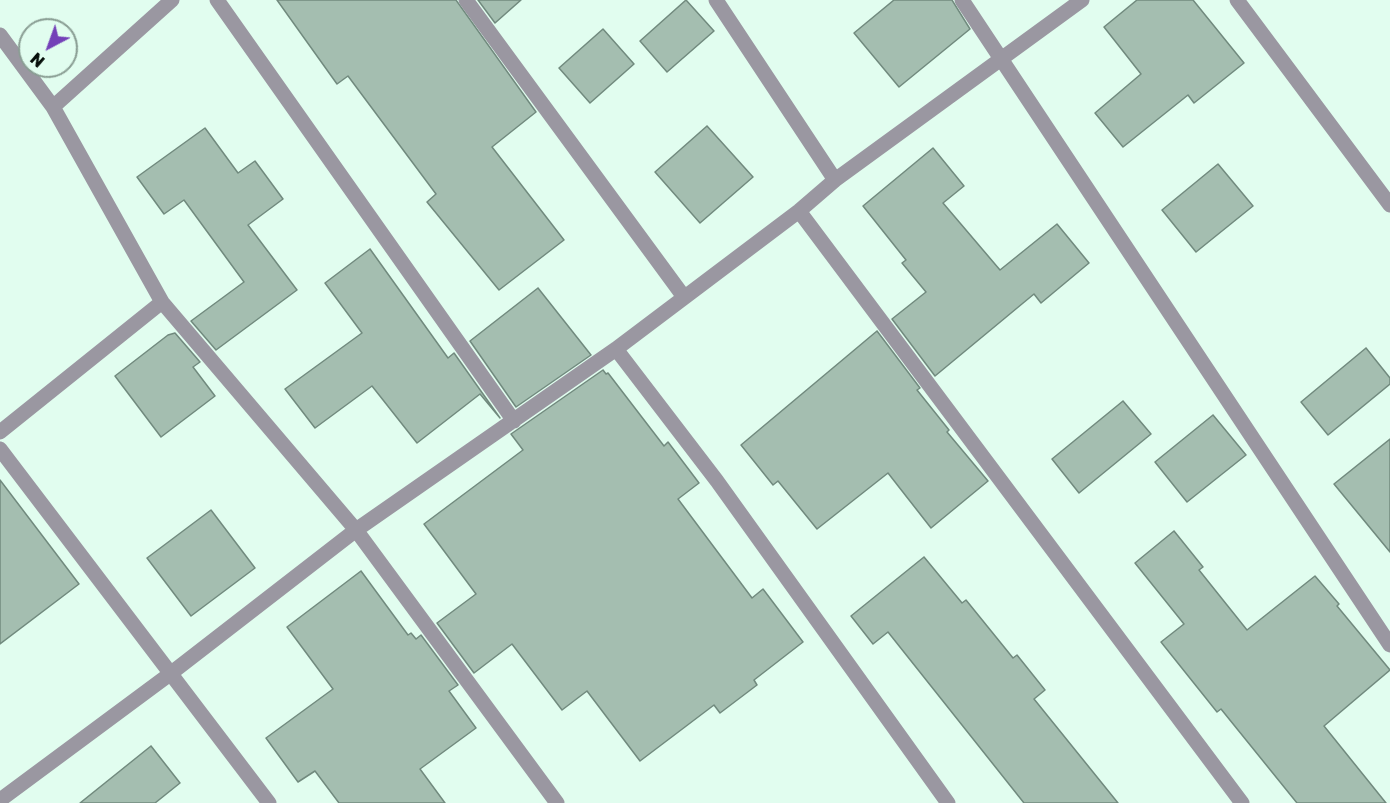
<!DOCTYPE html>
<style>
body{margin:0}
#map{position:relative;width:1390px;height:803px;overflow:hidden;background:#e1fdef;font-family:"Golos Text",sans-serif}
canvas{display:block}
.north{position:absolute;left:18px;top:18px;width:60px;height:60px;box-sizing:border-box;background:#e1fdef;border:2px solid #899d93;border-radius:50%;rotate:221deg;font-size:16px;font-weight:700;line-height:24px;text-align:center;color:#050e09}
.north::after{content:'';display:block;margin:auto;width:21px;height:27px;background:#7441b8;clip-path:polygon(50% 0,100% 100%,50% 72%,0 100%)}
</style>
<div id="map">
<canvas width="1390" height="803"></canvas>
<div class="north">N</div>
</div>
<script>
const c = document.querySelector('canvas').getContext('2d');
c.lineJoin = 'round';
function fillPath(path, color) { c.fillStyle = color; c.fill(path, 'evenodd'); }
const poly = rows => new Path2D(rows.map(r => 'M' + r).join(''));
function strokePath(path, color, width, dash) { c.strokeStyle = color; c.lineWidth = width; c.lineCap = dash ? 'butt' : 'round'; c.setLineDash(dash || []); c.stroke(path); }
const building = poly([
 [277,0,456,0,536,112,492,147,564,240,499,290,427,202,436,194,348,76,337,84,277,0],
 [478,0,521,0,495,23,478,0],
 [686,0,714,31,667,72,640,41,686,0],
 [894,0,952,0,970,29,899,87,854,33,894,0],
 [1137,0,1193,0,1244,63,1194,103,1188,95,1123,147,1095,113,1141,74,1104,27,1137,0],
 [603,29,634,64,590,103,559,68,603,29],
 [707,126,753,177,700,223,655,172,707,126],
 [205,128,238,173,255,161,283,199,248,225,297,290,216,350,191,321,244,282,184,200,164,214,137,177,205,128],
 [933,148,964,186,943,203,1000,270,1057,224,1089,263,1041,303,1034,294,935,376,892,319,926,292,902,263,906,260,863,206,933,148],
 [1218,164,1253,206,1196,252,1162,210,1218,164],
 [370,249,448,358,454,353,500,418,480,394,417,443,372,386,315,428,285,389,362,333,325,283,370,249],
 [538,288,591,355,516,407,470,341,538,288],
 [877,331,920,388,917,390,949,430,947,432,988,481,931,528,888,473,817,529,778,481,773,485,741,445,877,331],
 [175,333,200,362,193,367,215,396,161,437,115,376,168,335,175,333],
 [1366,348,1390,378,1390,384,1328,435,1301,402,1366,348],
 [603,370,606,374,608,373,664,446,668,442,699,483,678,499,752,598,763,589,803,642,754,680,757,685,720,713,714,705,640,761,587,691,562,710,512,644,474,673,437,623,476,594,424,524,523,450,511,434,603,370],
 [1123,401,1151,434,1079,493,1052,459,1123,401],
 [1213,415,1246,455,1187,502,1155,462,1213,415],
 [1390,439,1390,552,1334,484,1390,439],
 [0,480,79,584,0,644,0,480],
 [211,510,255,568,191,616,147,558,211,510],
 [1174,531,1203,567,1199,570,1247,630,1315,576,1339,604,1337,606,1390,670,1324,726,1386,803,1297,803,1221,709,1217,712,1161,642,1184,624,1135,563,1174,531],
 [924,557,962,603,966,600,1013,658,1017,655,1045,690,1034,699,1118,803,1024,803,888,632,873,644,851,616,924,557],
 [361,571,408,635,411,633,416,639,421,635,458,685,449,691,476,728,420,769,445,803,339,803,315,771,298,782,266,738,333,689,287,627,361,571],
 [151,746,180,783,155,803,80,803,151,746]
]);
fillPath(building, '#a4beb0');
strokePath(building, '#718a7e', 1.5);
strokePath(poly([
 [217,0,514,421],
 [466,0,684,297],
 [716,0,835,180],
 [962,0,1390,645],
 [1237,0,1390,205],
 [0,35,53,107,162,302,356,530,557,803],
 [53,107,172,0],
 [799,211,1242,803],
 [616,349,717,481,948,803],
 [0,432,162,302],
 [0,449,269,803],
 [0,800,170,674,356,530,616,349,799,211,835,180,1082,0]
]), '#9a97a1', 15);
</script>
